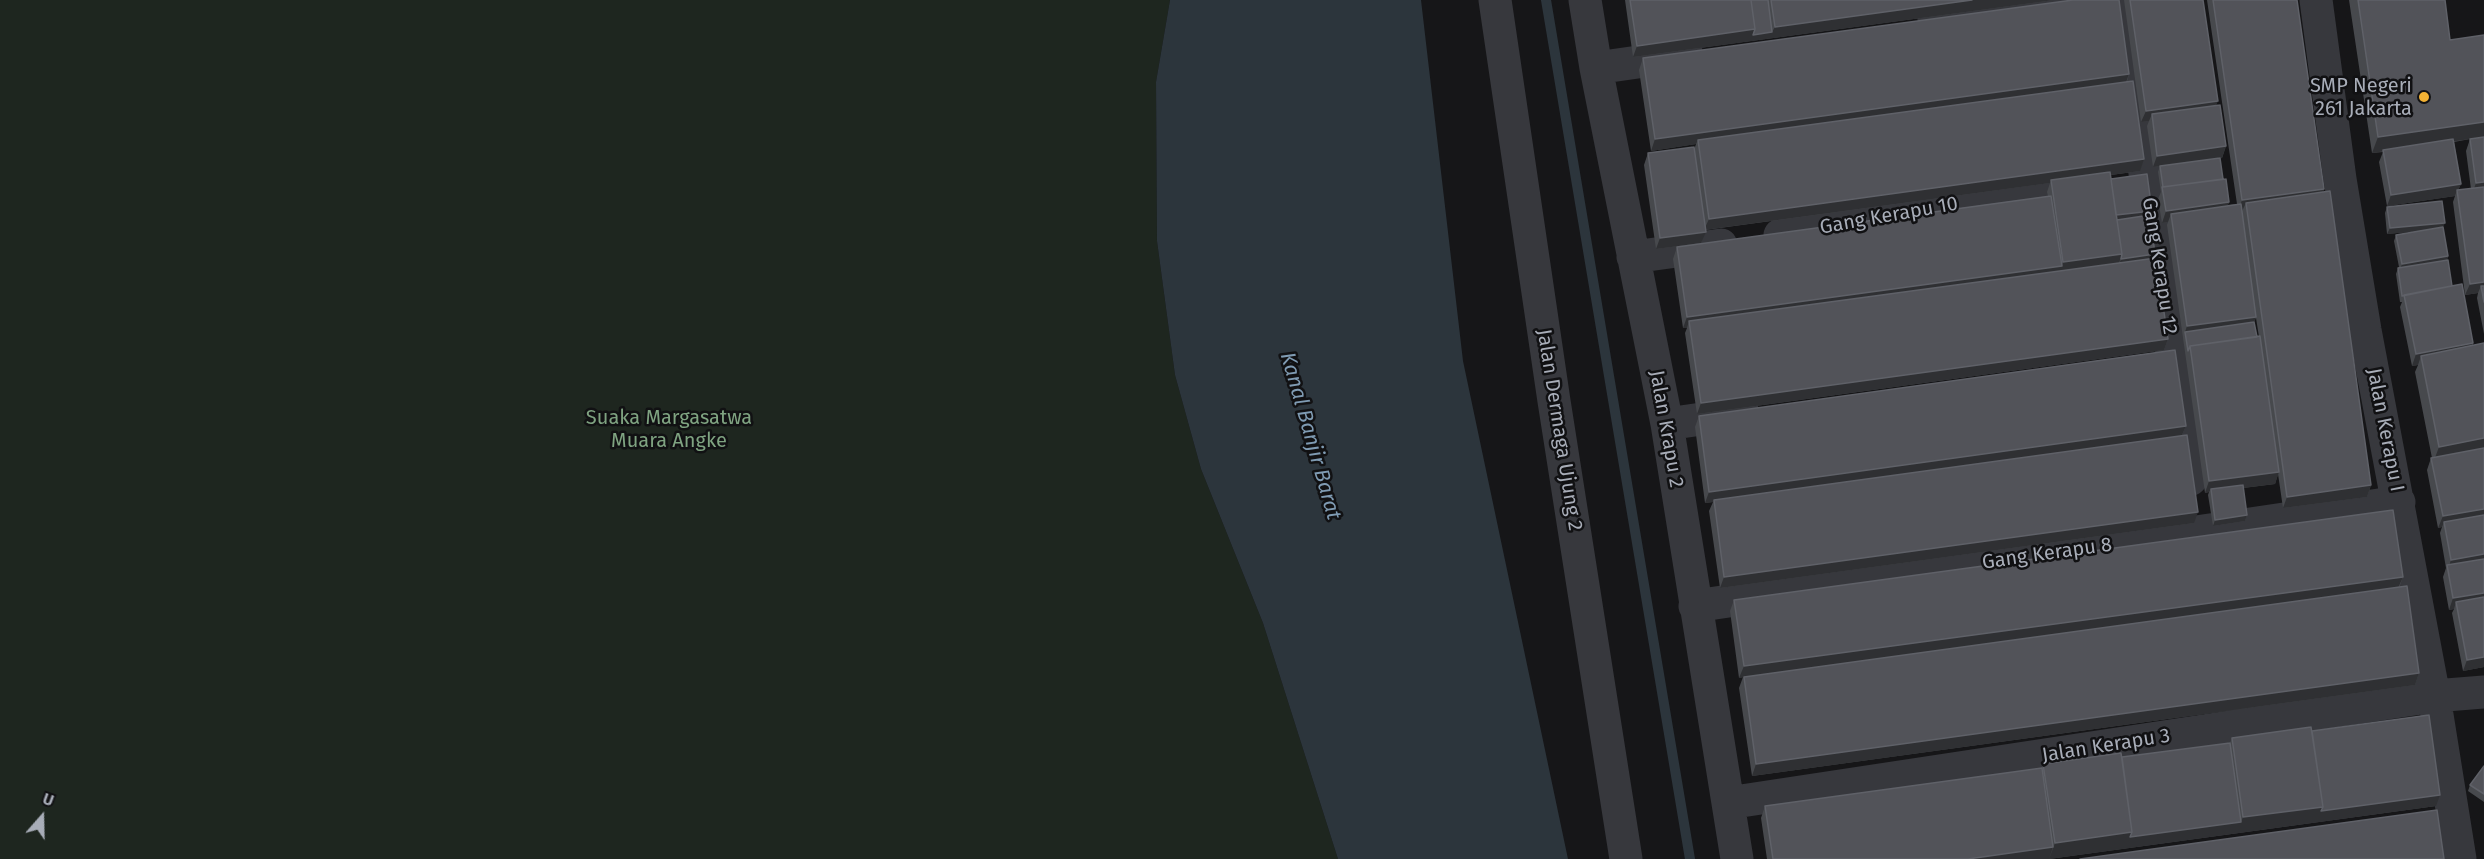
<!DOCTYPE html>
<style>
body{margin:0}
#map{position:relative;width:2484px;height:859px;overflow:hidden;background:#161618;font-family:"Fira Sans",sans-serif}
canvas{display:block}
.north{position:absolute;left:12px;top:787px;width:60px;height:60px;-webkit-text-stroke:4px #111113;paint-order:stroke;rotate:20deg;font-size:16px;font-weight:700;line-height:24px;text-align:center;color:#a8adb8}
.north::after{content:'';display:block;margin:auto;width:21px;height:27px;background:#a8adb8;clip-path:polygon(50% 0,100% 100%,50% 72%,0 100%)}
</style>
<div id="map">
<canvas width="2484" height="859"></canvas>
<div class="north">U</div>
</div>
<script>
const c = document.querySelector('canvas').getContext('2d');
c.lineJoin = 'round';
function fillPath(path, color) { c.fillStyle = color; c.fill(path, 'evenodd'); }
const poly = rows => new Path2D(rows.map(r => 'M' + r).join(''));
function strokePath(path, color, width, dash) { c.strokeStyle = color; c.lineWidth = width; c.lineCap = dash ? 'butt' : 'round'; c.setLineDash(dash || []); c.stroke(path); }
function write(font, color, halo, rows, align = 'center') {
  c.font = font + ' "Fira Sans",sans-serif'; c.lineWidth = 5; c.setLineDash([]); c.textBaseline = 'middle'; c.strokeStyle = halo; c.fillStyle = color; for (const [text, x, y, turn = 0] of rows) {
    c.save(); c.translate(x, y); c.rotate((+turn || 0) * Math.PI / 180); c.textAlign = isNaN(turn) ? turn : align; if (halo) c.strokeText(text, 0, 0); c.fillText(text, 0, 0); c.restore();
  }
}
fillPath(poly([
 [0,0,1170,0,1156,82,1157,241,1175,375,1201,469,1263,623,1338,859,0,859]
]), '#1e261f');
fillPath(poly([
 [1170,0,1421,0,1463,361,1568,859,1338,859,1263,623,1201,469,1175,375,1157,241,1156,82]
]), '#2c353c');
strokePath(poly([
 [1546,0,1690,859]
]), '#2c353c', 10);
strokePath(poly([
 [1495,0,1554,401,1626,859],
 [1585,0,1596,68,1667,424,1737,859],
 [2119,0,2191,479],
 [2316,0,2340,179,2365,330,2434,696,2460,859],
 [1934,19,2067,0],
 [1596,68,1687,55],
 [1780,235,2090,183],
 [1633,257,1721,245],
 [1667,424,1743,413],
 [1695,606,2399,502],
 [1728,803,2434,696,2484,692]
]), '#37383d', 33);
fillPath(poly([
 [1625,0,2054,0,1633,57],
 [2124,0,2203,0,2216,106,2226,146,2222,158,2153,167,2147,126,2149,121,2141,122],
 [2207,0,2297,0,2324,189,2323,192,2371,485,2367,497,2283,508,2278,474,2275,484,2243,488,2247,515,2245,521,2213,526,2208,495,2209,492,2205,493,2167,225,2168,222,2162,223,2158,199,2161,192,2158,172,2160,166,2223,179,2229,202,2228,205,2237,204],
 [2256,318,2259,337,2257,337,2254,322],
 [2349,0,2445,0,2450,40,2484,35,2484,334,2477,298,2478,293,2465,295,2453,202,2455,196,2387,206,2379,162,2383,152,2372,153],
 [2470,139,2466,151,2471,189,2458,190,2461,184,2454,142],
 [1643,58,2129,74,2127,82,2140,171,2111,175,2111,179,2150,217,2155,254,2154,258,2168,339,2164,350,1697,414,1685,333,1687,328,1683,328,1673,259,1677,247,2048,196,2047,192,2050,183,1705,230,1701,243,1656,249,1644,165,1648,153,1694,150,1696,144,1651,151,1639,70],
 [2387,207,2443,227,2448,256,2447,260,2452,286,2473,343,2473,345,2484,343,2484,667,2463,671,2452,613,2454,609,2449,610,2443,577,2446,568,2440,533,2442,527,2438,528,2427,470,2431,458,2432,458,2415,372,2418,365,2412,366,2400,307,2402,302,2400,302,2396,274,2398,268,2399,267,2394,241,2396,235,2418,231,2387,234,2385,213],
 [1699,416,2186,426,2182,435,2194,523,1720,588,1709,511,1713,502,1705,503,1695,427],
 [2403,577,2399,588,2419,673,2415,685,1752,776,1739,688,1743,677,1739,678,1730,611,1734,600],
 [2312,731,2436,806,2049,859,1767,859,1761,818,1765,806,2042,768,2043,764,2122,757,2230,743,2232,738],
 [2484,766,2484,802,2468,791,2470,785]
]), '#47494d');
fillPath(poly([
 [1972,0,2054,0,1633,57,1637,46,1755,29,1772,32,1775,27],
 [2129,74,2125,85,1698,140,1696,144,1651,151,1655,139],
 [2218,101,2213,113,2152,114,2149,121,2141,122,2146,111],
 [2484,122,2484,137,2372,153,2378,137],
 [2226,146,2222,158,2153,167,2157,156],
 [2144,159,2140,171,2051,183,2051,180,2050,183,1704,230,1709,219],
 [2484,182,2484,193,2472,194,2476,183],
 [2461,184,2457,193,2457,190,2455,196,2387,206,2391,195],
 [2324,189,2319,201,2246,203,2242,211,2238,212,2242,200],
 [2229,202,2225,214,2171,214,2168,222,2162,223,2166,211],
 [2152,211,2150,217,2113,221,2115,215],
 [2445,223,2442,229,2387,234,2390,228],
 [1706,232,1701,243,1656,249,1660,238],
 [2122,254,2118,266,1689,321,1687,328,1683,328,1687,317,2062,266,2063,262],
 [2155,254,2153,260,2119,265,2121,259],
 [2448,256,2446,262,2400,270,2402,264],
 [2484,282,2484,293,2481,286,2478,293,2465,295,2470,284],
 [2256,317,2252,328,2185,332,2187,326],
 [2168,339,2164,350,1697,414,1701,403],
 [2473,343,2469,355,2421,356,2418,365,2412,366,2416,354],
 [2186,426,2181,437,1714,500,1713,502,1705,503,1709,492],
 [2484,438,2484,453,2433,463,2439,447],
 [2279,472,2275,484,2211,492,2211,489,2209,492,2205,493,2209,481],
 [2371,485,2367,497,2283,508,2287,497],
 [2484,509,2484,519,2444,522,2442,527,2438,528,2443,516],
 [2198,512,2194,523,1720,588,1724,577],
 [2247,515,2245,521,2213,526,2215,520],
 [2484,554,2484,565,2448,569,2451,560],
 [2403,577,2398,588,1739,678,1744,666],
 [2484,593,2484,604,2456,602,2454,609,2449,610,2453,598],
 [2484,657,2484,667,2463,671,2467,660],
 [2419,673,2415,685,1752,776,1756,764],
 [2440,795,2436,806,2049,859,2055,843,2132,832,2241,822,2243,817,2323,807],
 [2053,847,2049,859,1968,859]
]), '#2f3033');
const building = poly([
 [1630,0,1751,0,1755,29,1637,46,1630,0],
 [1751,0,1768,0,1772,32,1753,35,1755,29,1751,0],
 [1771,0,1972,0,1775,27,1771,0],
 [2073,0,2119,0,2129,74,1655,139,1643,58,2073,0],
 [2130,0,2203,0,2218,101,2146,111,2130,0],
 [2213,0,2297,0,2324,189,2242,200,2213,0],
 [2358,0,2445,0,2450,40,2484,35,2484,122,2378,137,2358,0],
 [2133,81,2144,159,1709,219,1698,140,2133,81],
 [2220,105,2226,146,2157,156,2152,114,2220,105],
 [2484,137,2484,182,2476,183,2470,139,2484,137],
 [2453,139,2461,184,2391,195,2383,150,2453,139],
 [1694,147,1706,232,1660,238,1648,153,1694,147],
 [2220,158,2223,179,2163,187,2160,166,2220,158],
 [2110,172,2122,254,2063,262,2051,180,2110,172],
 [2147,174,2152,211,2116,215,2111,179,2147,174],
 [2226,179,2229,202,2166,211,2162,187,2226,179],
 [2484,187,2484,282,2470,284,2457,190,2484,187],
 [2330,191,2371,485,2287,497,2246,203,2330,191],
 [2051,196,2062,266,1687,317,1677,247,2051,196],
 [2442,201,2445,223,2390,228,2387,207,2442,201],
 [2241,204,2256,317,2187,326,2171,214,2241,204],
 [2150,215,2155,254,2121,259,2122,254,2117,220,2150,215],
 [2443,227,2448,256,2402,264,2396,235,2443,227],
 [2156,258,2168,339,1701,403,1689,321,2156,258],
 [2448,260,2452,286,2402,296,2398,268,2448,260],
 [2462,284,2473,343,2416,354,2404,295,2462,284],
 [2481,286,2484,286,2484,302,2481,286],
 [2254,322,2257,337,2190,346,2188,351,2185,332,2254,322],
 [2260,336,2279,472,2209,481,2190,346,2260,336],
 [2484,343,2484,438,2439,447,2421,356,2484,343],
 [2175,350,2186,426,1709,492,1699,416,2175,350],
 [2187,435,2198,512,1724,577,1714,500,2187,435],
 [2484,448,2484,509,2443,516,2431,458,2484,448],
 [2243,485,2247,515,2215,520,2211,489,2243,485],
 [2393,510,2403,577,1744,666,1734,600,2393,510],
 [2484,515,2484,554,2451,560,2444,522,2484,515],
 [2484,559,2484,593,2453,598,2447,565,2484,559],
 [2407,586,2419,673,1756,764,1744,677,2407,586],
 [2484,597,2484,657,2467,660,2456,602,2484,597],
 [2429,715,2440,795,2321,811,2323,807,2312,731,2429,715],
 [2311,727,2323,807,2243,817,2232,738,2311,727],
 [2230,743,2241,822,2130,837,2132,832,2122,757,2230,743],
 [2121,753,2132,832,2055,843,2043,764,2121,753],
 [2484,766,2484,794,2470,785,2484,766],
 [2042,768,2053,847,1968,859,1773,859,1765,806,2042,768],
 [2437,810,2444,859,2080,859,2437,810]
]);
fillPath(building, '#525359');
strokePath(building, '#5f6168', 1.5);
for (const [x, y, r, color] of [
 [2424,97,6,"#f2b134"]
]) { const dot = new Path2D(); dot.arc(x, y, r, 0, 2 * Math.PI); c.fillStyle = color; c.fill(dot); strokePath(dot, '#111113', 2); }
write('20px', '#a8adb8', '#111113', [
 ["SMP Negeri",2412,86],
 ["261 Jakarta",2412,109]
], 'right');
write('20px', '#a8adb8', '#111113', [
 ["Gang Kerapu 10",1889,216,-10],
 ["Gang Kerapu 12",2159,266,81],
 ["Jalan Krapu 2",1666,429,80],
 ["Jalan Dermaga Ujung 2",1559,430,81],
 ["Jalan Kerapu I",2385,430,79],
 ["Gang Kerapu 8",2047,554,-8],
 ["Jalan Kerapu 3",2106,746,-9]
]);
write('20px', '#7fa381', '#111113', [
 ["Suaka Margasatwa",669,418],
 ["Muara Angke",669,441]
]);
write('italic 21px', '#7f9bb3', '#111113', [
 ["Kanal Banjir Barat",1310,436,74]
]);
</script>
